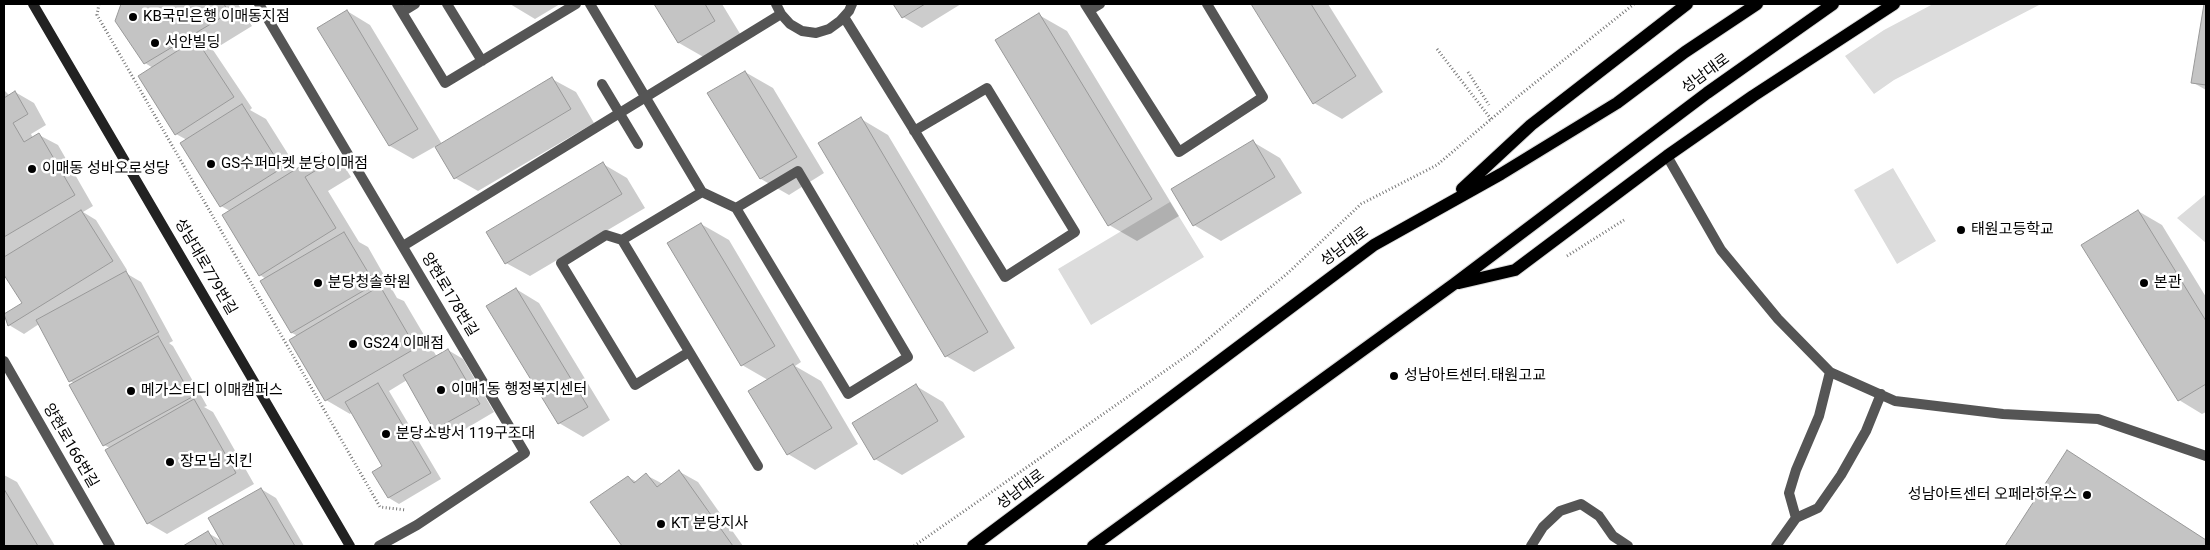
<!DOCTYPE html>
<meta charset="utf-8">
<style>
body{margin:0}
#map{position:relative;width:2210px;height:550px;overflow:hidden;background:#fff;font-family:Roboto,sans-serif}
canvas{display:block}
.frame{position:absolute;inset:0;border:5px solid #000;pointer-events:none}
</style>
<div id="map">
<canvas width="2210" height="550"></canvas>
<div class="frame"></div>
</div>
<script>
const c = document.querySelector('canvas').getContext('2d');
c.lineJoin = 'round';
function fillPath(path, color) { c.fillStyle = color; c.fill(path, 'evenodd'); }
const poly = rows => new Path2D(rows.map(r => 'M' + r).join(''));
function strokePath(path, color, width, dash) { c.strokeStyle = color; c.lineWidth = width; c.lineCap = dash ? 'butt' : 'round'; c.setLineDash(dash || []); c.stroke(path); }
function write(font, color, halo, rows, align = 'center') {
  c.font = font + ' Roboto,"Noto Sans KR",sans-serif'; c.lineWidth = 5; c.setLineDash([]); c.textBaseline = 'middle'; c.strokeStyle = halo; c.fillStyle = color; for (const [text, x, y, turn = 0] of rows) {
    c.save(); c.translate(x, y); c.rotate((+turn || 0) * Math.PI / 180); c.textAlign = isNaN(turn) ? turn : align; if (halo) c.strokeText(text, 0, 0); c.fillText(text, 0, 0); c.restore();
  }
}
fillPath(poly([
 [1933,4,2041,4,1894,80,1874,94,1845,56,1884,30],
 [1893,168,1936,241,1897,264,1854,190],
 [2206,194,2206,243,2177,218],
 [1170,202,1204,257,1091,325,1058,269]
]), '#dcdcdc');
fillPath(poly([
 [122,4,238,4,252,26,213,50,252,108,250,110,266,119,298,170,322,155,346,169,351,177,328,191,359,242,368,247,397,298,404,301,437,357,448,350,463,359,494,412,450,438,435,429,407,380,389,391,441,479,399,504,389,498,384,466,352,412,350,414,326,400,298,336,292,333,262,281,266,279,260,275,230,211,221,206,187,140,176,134,153,68,145,63,117,21],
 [510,4,560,4,535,19],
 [655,4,722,4,742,37,707,59,679,43],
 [894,4,961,4,922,28,903,17],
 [1252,4,1328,4,1383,92,1342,119,1314,103],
 [2205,4,2206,4,2206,90,2192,82],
 [347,11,370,25,442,144,552,79,576,92,594,123,478,191,455,178,436,146,413,159,390,146],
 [1039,15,1067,31,1179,216,1137,241,1109,225],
 [745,72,773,88,824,173,789,195,761,179,709,94],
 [4,90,10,96,15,92,34,103,46,125,31,134,33,138,39,135,58,145,93,206,83,212,96,220,127,270,124,272,141,282,173,341,169,343,173,346,207,406,204,407,213,412,254,484,167,534,148,523,106,451,110,448,104,445,74,383,70,381,39,324,24,334,9,325,4,317,23,304,4,272],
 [861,119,888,135,1015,348,974,372,946,356],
 [1253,142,1280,158,1302,193,1221,241,1194,225],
 [603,164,627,178,645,208,530,276,506,263],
 [2138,211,2162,225,2206,297,2206,412,2202,414,2179,400],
 [701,224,729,240,801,362,795,366,821,381,858,444,815,470,788,454,768,380,742,365],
 [516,289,539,303,610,420,583,437,559,423,488,306],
 [916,386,943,402,965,437,902,475,875,459],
 [2067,452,2206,540,2206,546,2007,546],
 [680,472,698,482,743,546,623,546,592,502,628,477,637,482,646,475,663,484],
 [4,475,17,482,55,546,4,546],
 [261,489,276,498,304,546,185,546,208,533,222,541]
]), '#0003');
const building = poly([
 [121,4,224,4,229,13,144,64,115,21,121,4],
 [654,4,705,4,715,21,678,43,654,4],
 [893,4,925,4,902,18,893,4],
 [1251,4,1311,4,1356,76,1313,104,1251,4],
 [2204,4,2206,4,2206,85,2191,83,2204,4],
 [347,10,418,129,389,146,317,28,347,10],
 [1039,13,1152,199,1108,226,995,40,1039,13],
 [196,39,234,97,175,135,138,76,196,39],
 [745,71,797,157,760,179,707,93,745,71],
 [552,77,571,109,454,179,435,147,552,77],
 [15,91,28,114,13,123,24,142,39,133,75,195,4,237,4,98,15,91],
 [242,104,282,168,220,207,180,143,242,104],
 [861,117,988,332,945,357,818,143,861,117],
 [1253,140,1275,177,1193,226,1171,189,1253,140],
 [322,153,328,163,305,177,336,228,259,276,222,215,322,153],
 [603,162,622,194,505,264,486,232,603,162],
 [81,210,113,261,8,326,4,314,22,303,4,275,4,257,81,210],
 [2138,210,2206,321,2206,384,2178,401,2081,245,2138,210],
 [701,223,775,346,741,366,667,243,701,223],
 [344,232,375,284,291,333,260,281,344,232],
 [126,271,159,332,69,382,36,320,126,271],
 [380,286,416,348,325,401,289,340,380,286],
 [516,288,588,407,558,424,486,306,516,288],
 [158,336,192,397,103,446,69,385,158,336],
 [448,349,480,404,434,430,403,375,448,349],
 [793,364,832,428,787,455,748,391,793,364],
 [378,383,431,473,388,498,372,472,382,466,345,402,378,383],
 [916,384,938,421,874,460,852,423,916,384],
 [194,399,236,473,147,524,105,450,194,399],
 [2067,450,2206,540,2206,546,2005,546,2067,450],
 [679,470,733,546,622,546,590,502,628,476,634,483,646,473,657,487,679,470],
 [261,488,295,546,224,546,208,518,261,488],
 [4,489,38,546,4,546,4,489],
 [208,531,217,546,183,546,208,531]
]);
fillPath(building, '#c4c4c4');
strokePath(building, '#999', 1);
const primary = poly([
 [1462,189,1531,125,1687,4],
 [1459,283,1515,270,1667,156,1753,96,1894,4],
 [973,546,1374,245,1501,174,1617,103,1685,52,1757,4],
 [1093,546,1454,284,1707,93,1833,4]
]);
strokePath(primary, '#dbdbdb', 14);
strokePath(poly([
 [99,4,97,15,380,507,406,510],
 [1437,49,1491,119],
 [1468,72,1489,105],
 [1567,256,1624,220],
 [914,546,1195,350,1289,272,1361,204,1437,165,1516,98,1634,4]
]), '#777', 3, [1, 2.5]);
strokePath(poly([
 [397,4,445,83,576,4],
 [447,4,482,61],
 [590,4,702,192,736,208,848,394,908,357,798,171,736,208],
 [402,12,415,4],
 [602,84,638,144],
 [622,240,758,466],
 [689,352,635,385,561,263,606,235,622,240,702,192],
 [4,361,110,546],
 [1531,546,1543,527,1560,511,1581,504,1599,516,1613,536,1628,546]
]), '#555', 10);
strokePath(poly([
 [259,4,525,453,417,525,379,546],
 [776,4,781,14,790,24,802,31,816,33,829,29,840,21,849,11,852,4],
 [1085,4,1179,152,1263,97,1207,4],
 [1090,10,1100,4],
 [844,17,1005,277,1075,232,987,88,914,131],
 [1667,156,1721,250,1778,319,1830,372,1895,401,2003,414,2098,419,2206,456],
 [403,246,781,14],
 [1796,518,1789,493,1796,470,1819,416,1830,372],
 [1776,546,1796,518,1818,508,1841,475,1866,431,1881,394]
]), '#555', 10);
strokePath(poly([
 [33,4,350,546]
]), '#222', 10);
strokePath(primary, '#000', 12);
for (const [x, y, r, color] of [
 [133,17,5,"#000"],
 [155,43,5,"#000"],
 [211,164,5,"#000"],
 [32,169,5,"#000"],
 [1961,230,5,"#000"],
 [318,283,5,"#000"],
 [2144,283,5,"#000"],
 [353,344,5,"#000"],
 [1394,376,5,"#000"],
 [441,390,5,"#000"],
 [131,391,5,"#000"],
 [386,434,5,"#000"],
 [170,462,5,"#000"],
 [2087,495,5,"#000"],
 [661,524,5,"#000"]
]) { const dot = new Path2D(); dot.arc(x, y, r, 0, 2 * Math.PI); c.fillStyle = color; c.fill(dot); strokePath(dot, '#fff', 2); }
write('15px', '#000', '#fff', [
 ["KB국민은행 이매동지점",143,17],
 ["서안빌딩",165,43],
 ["GS수퍼마켓 분당이매점",221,164],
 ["이매동 성바오로성당",42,169],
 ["태원고등학교",1971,230],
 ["분당청솔학원",328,283],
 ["본관",2154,283],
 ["GS24 이매점",363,344],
 ["성남아트센터.태원고교",1404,376],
 ["이매1동 행정복지센터",451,390],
 ["메가스터디 이매캠퍼스",141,391],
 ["분당소방서 119구조대",396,434],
 ["장모님 치킨",180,462],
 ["성남아트센터 오페라하우스",2077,495,"right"],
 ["KT 분당지사",671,524]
], 'left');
write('15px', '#000', '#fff', [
 ["성남대로",1706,74,-36],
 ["성남대로",1345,247,-36],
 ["성남대로779번길",205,267,60],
 ["양현로178번길",449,295,59],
 ["양현로166번길",70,446,60],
 ["성남대로",1021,490,-37]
]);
</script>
